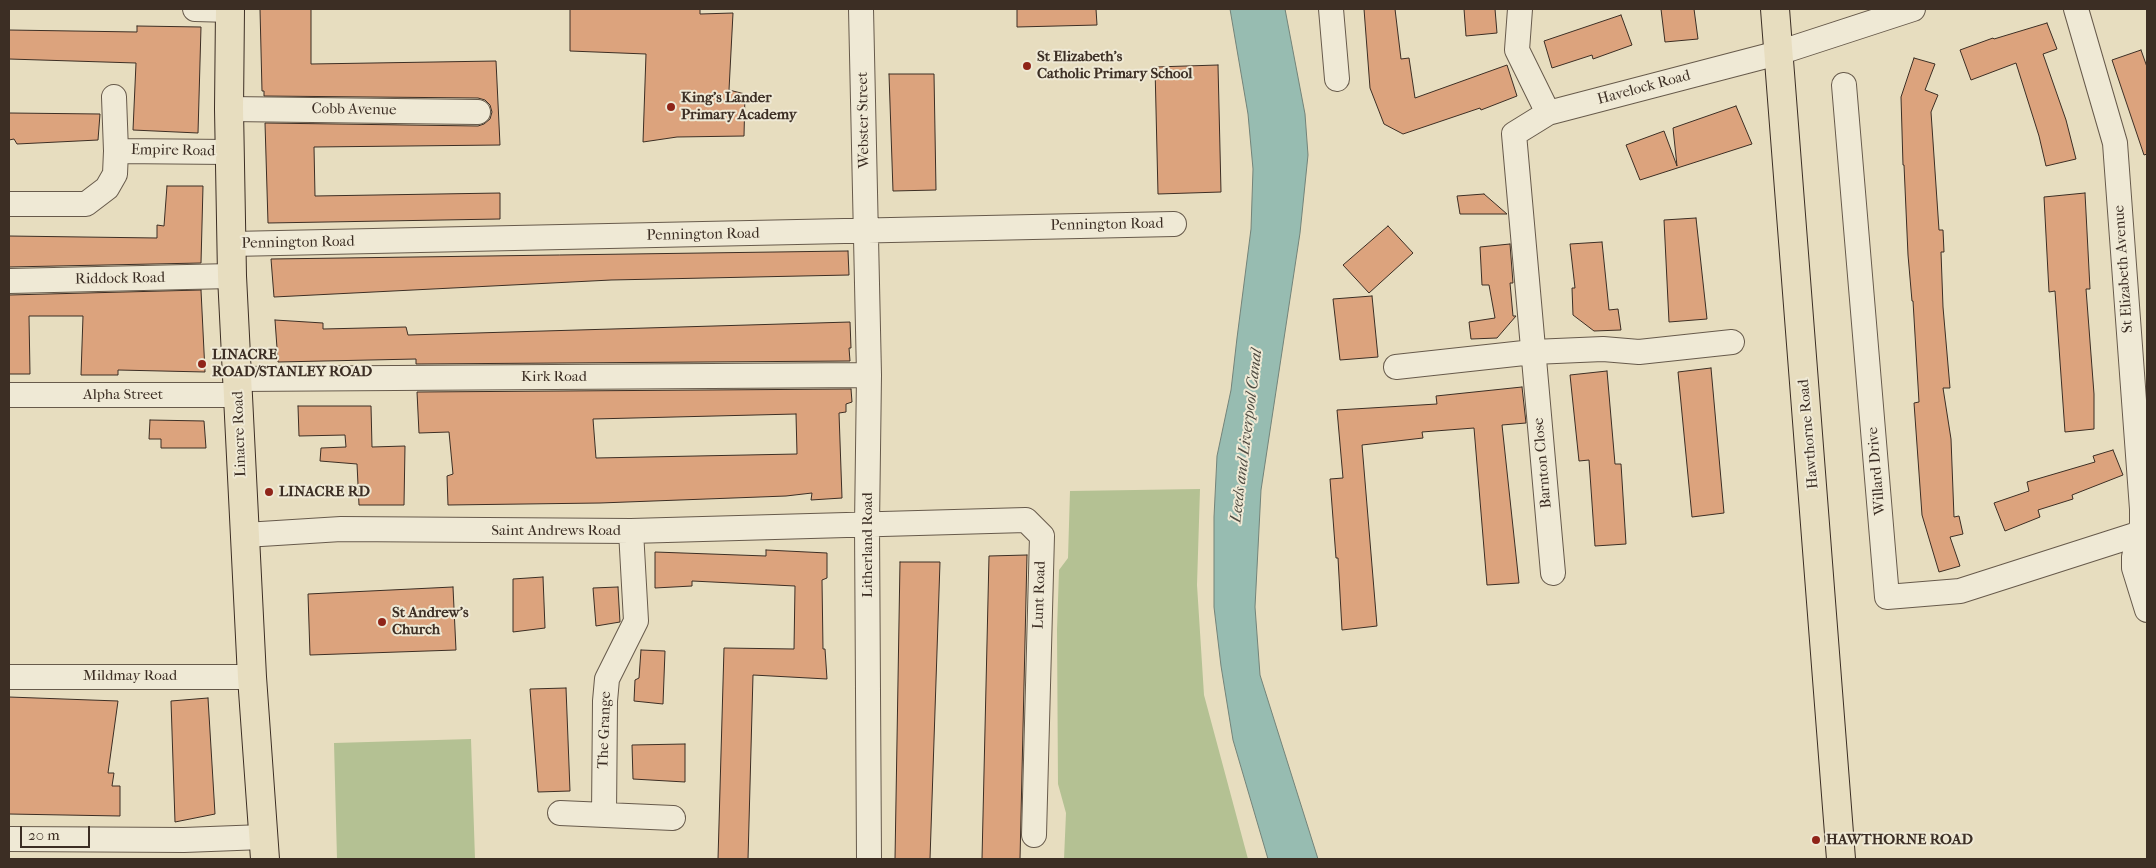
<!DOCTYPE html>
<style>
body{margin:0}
#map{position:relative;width:2156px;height:868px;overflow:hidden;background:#e7ddbf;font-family:"IM FELL French Canon",serif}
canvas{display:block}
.frame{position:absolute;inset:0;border:10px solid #3c2e24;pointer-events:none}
.scale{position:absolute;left:20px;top:826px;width:70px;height:22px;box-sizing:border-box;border:2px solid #3c2e24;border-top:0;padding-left:6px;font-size:15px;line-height:18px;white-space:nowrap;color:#3c2e24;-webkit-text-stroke:4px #efe9d5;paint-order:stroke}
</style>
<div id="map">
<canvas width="2156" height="868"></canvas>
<div class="frame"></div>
<div class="scale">20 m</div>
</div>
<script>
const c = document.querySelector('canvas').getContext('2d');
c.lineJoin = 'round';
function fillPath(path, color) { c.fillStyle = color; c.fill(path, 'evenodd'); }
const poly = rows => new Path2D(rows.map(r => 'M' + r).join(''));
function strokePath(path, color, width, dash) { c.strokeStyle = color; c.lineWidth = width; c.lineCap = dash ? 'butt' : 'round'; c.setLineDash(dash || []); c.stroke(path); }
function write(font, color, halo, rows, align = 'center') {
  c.font = font + ' "IM FELL French Canon",serif'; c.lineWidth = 4; c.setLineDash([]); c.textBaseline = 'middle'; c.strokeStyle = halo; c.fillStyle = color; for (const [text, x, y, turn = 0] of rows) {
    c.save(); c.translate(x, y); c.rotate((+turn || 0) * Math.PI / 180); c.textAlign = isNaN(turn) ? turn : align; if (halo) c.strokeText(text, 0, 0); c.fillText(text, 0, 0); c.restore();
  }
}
fillPath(poly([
 [1200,489,1197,585,1204,695,1248,859,1064,859,1066,813,1058,784,1057,630,1059,570,1068,558,1070,491],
 [471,739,475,859,337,859,334,743]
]), '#b4c193');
const water = poly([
 [1230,9,1285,9,1305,114,1308,155,1300,233,1261,490,1255,607,1260,675,1318,859,1268,859,1233,740,1221,666,1214,607,1214,517,1217,456,1231,390,1237,338,1251,229,1253,169,1248,114,1230,9]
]);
fillPath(water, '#97bcb1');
strokePath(water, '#738379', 1);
const building = poly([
 [260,9,311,9,311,64,496,61,500,145,314,147,315,196,500,193,500,219,268,223,265,123,478,126,484,124,490,119,492,112,490,105,485,100,478,98,264,96,264,91,262,91,260,9],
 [570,9,700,9,700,14,733,13,729,90,745,94,744,136,677,137,643,142,646,54,570,51,570,9],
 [1017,9,1096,9,1097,25,1017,27,1017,9],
 [1364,9,1395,9,1401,59,1409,58,1415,98,1507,65,1517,96,1481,110,1480,108,1403,134,1384,124,1370,88,1364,9],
 [1464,9,1495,9,1497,33,1466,36,1464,9],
 [1661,9,1694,9,1698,39,1665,42,1661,9],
 [1621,15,1632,45,1593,59,1592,55,1552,68,1544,41,1621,15],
 [2047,23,2057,49,2043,54,2066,120,2076,159,2046,166,2039,136,2016,63,1971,80,1960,50,1993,38,1994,39,2047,23],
 [137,26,201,27,198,133,133,130,136,63,9,59,9,30,137,32,137,26],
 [2141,50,2147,67,2147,154,2144,155,2112,60,2141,50],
 [1914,58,1935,64,1925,90,1938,95,1931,112,1939,230,1943,230,1944,252,1941,252,1943,307,1950,388,1943,388,1951,439,1954,517,1959,516,1963,534,1950,537,1960,566,1939,572,1922,515,1914,403,1919,402,1913,301,1912,301,1908,255,1904,165,1903,165,1901,97,1914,58],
 [1218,65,1221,192,1158,194,1155,67,1218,65],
 [889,74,934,74,936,190,893,191,889,74],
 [1736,106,1752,144,1640,180,1626,145,1664,131,1677,166,1673,128,1736,106],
 [9,113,100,114,98,140,17,144,14,139,9,140,9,113],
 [167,186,203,186,201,263,9,267,9,236,157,238,157,225,164,226,167,186],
 [2085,193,2090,289,2086,289,2094,394,2094,429,2065,432,2055,291,2049,292,2044,197,2085,193],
 [1484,194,1507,214,1460,214,1457,196,1484,194],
 [1696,218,1707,319,1669,322,1664,220,1696,218],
 [1388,226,1413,253,1369,293,1343,265,1388,226],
 [1602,242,1609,310,1618,309,1621,330,1594,331,1573,315,1572,288,1575,288,1570,244,1602,242],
 [1510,244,1513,283,1510,283,1513,316,1516,316,1497,338,1471,339,1469,322,1495,318,1489,285,1482,285,1480,247,1510,244],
 [848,251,849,275,611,280,274,297,271,259,848,251],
 [201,290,205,372,118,370,118,375,81,375,83,316,29,316,30,374,9,374,9,295,201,290],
 [1372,296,1378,357,1340,360,1333,299,1372,296],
 [275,320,323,323,323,329,406,327,408,335,850,322,851,348,849,348,850,361,416,364,416,359,278,362,275,320],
 [1711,368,1724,513,1692,517,1678,372,1711,368],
 [1607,371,1615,464,1621,464,1626,544,1595,546,1589,460,1579,461,1570,375,1607,371],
 [1522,387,1526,423,1502,425,1519,583,1487,585,1474,428,1422,432,1423,438,1362,445,1377,626,1342,630,1338,558,1336,558,1330,479,1343,478,1337,410,1437,404,1436,396,1522,387],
 [851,389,852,402,846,404,846,412,839,413,842,498,811,500,812,493,786,496,600,503,448,505,447,476,453,474,449,432,419,433,417,392,851,389],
 [796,414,797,454,596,458,593,419,796,414],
 [298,406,371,406,372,447,405,446,404,505,359,505,357,464,320,461,321,448,346,447,345,435,299,436,298,406],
 [150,420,204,421,206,448,161,448,161,439,149,439,150,420],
 [2113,450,2123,475,2072,495,2073,499,2038,510,2040,517,2005,531,1994,503,2029,491,2027,482,2095,462,2093,456,2113,450],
 [766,550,827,553,827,578,822,580,823,649,825,649,827,679,753,675,748,859,718,859,724,648,794,649,795,586,692,581,692,586,655,588,655,552,766,556,766,550],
 [1027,555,1020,859,982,859,989,556,1027,555],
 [900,562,940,562,930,859,895,859,900,562],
 [543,577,545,628,513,632,513,579,543,577],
 [453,587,456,650,310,655,308,594,453,587],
 [618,587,620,622,596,626,593,588,618,587],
 [641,650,665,651,663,704,634,701,635,680,639,678,641,650],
 [566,688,570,791,538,792,530,689,566,688],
 [9,697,118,701,108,773,114,773,112,786,120,786,120,816,9,814,9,697],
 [208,698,215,814,175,822,171,701,208,698],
 [685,744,685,782,633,779,632,745,685,744]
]);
fillPath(building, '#dca37d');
strokePath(building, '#3c2e24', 1);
const street = poly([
 [195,9,231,10],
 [861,9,869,375,867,525,869,859],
 [1331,9,1337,79],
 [1520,9,1517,50,1548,113],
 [2076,9,2115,143,2142,509,2142,524,2134,557,2134,568,2147,610],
 [1844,85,1887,597,1960,591,2138,534],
 [114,97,116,151],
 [229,109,478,112],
 [9,204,86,204,107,188,115,174,116,151,229,152],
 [232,244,1174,224],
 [9,281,232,276],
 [1396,367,1533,352,1603,349,1639,352,1732,342],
 [238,379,869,375],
 [9,395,238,395],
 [245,535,341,529,631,531,1026,520,1042,536,1034,835],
 [1553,573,1514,134,1548,113,1778,53,1913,9],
 [9,677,252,677],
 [560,813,673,818],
 [604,815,605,701,607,679,636,621,631,531],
 [9,839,184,840,263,837]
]);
const primary = poly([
 [230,9,229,109,232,276,252,677,265,859],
 [1775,9,1841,859]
]);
strokePath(street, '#675a4b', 26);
strokePath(primary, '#3c2e24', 30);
strokePath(street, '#efe9d5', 24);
strokePath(primary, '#e7ddbf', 28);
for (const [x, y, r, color] of [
 [1027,66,5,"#8f2418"],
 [671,107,5,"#8f2418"],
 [202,364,5,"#8f2418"],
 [269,492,5,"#8f2418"],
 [382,622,5,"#8f2418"],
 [1816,840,5,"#8f2418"]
]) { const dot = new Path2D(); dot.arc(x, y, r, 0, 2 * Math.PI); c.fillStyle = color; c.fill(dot); strokePath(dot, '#efe9d5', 2); }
write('bold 15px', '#3c2e24', '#efe9d5', [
 ["St Elizabeth's",1037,57],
 ["Catholic Primary School",1037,74],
 ["King's Lander",681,98],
 ["Primary Academy",681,115],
 ["LINACRE",212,355],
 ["ROAD/STANLEY ROAD",212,372],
 ["LINACRE RD",279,492],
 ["St Andrew's",392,613],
 ["Church",392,630],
 ["HAWTHORNE ROAD",1826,840]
], 'left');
write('15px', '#3c2e24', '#efe9d5', [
 ["Havelock Road",1644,88,-15],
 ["Cobb Avenue",354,110,1],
 ["Webster Street",864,120,-91],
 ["Empire Road",173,151,1],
 ["Pennington Road",1107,225,-1],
 ["Pennington Road",703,235,-1],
 ["Pennington Road",298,243,-1],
 ["St Elizabeth Avenue",2124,269,-94],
 ["Riddock Road",120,279,-1],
 ["Kirk Road",554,377],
 ["Alpha Street",123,395],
 ["Linacre Road",240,434,-92],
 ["Hawthorne Road",1809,434,-95],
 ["Barnton Close",1543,463,-95],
 ["Willard Drive",1877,471,-95],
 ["Saint Andrews Road",556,531],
 ["Litherland Road",868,545,-90],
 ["Lunt Road",1040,595,-88],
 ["Mildmay Road",130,676],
 ["The Grange",605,730,-88]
]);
write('italic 16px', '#4e4a40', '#efe9d5', [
 ["Leeds and Liverpool Canal",1247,436,-83]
]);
</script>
